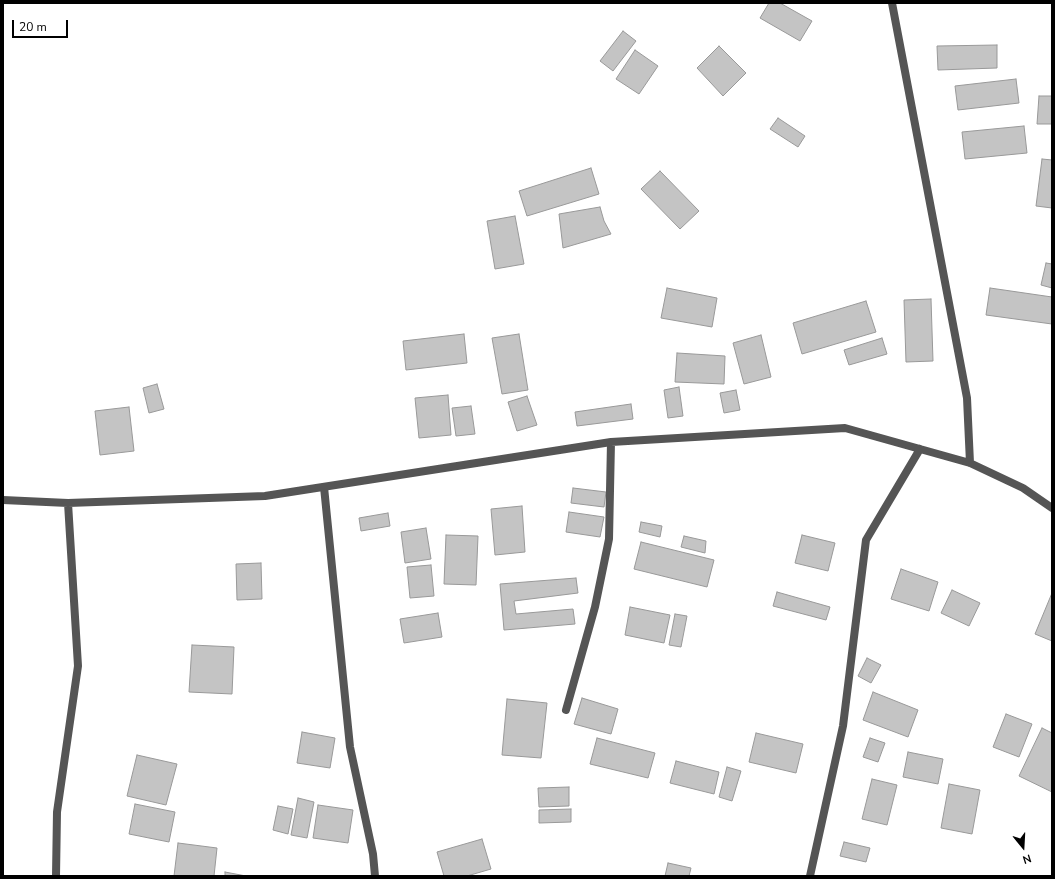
<!DOCTYPE html>
<style>
body{margin:0}
#map{position:relative;width:1055px;height:879px;overflow:hidden;background:#fff;font-family:"Nunito Sans",sans-serif}
canvas{display:block}
.frame{position:absolute;inset:0;border:4px solid #000;pointer-events:none}
.north{position:absolute;left:1003px;top:827px;width:40px;height:40px;-webkit-text-stroke:3px #fff;paint-order:stroke;rotate:162deg;font-size:11px;font-weight:700;line-height:16px;text-align:center;color:#000}
.north::after{content:'';display:block;margin:auto;width:14px;height:18px;background:#000;clip-path:polygon(50% 0,100% 100%,50% 72%,0 100%)}
.scale{position:absolute;left:12px;top:20px;width:56px;height:18px;box-sizing:border-box;border:2px solid #000;border-top:0;padding-left:5px;font-size:12px;line-height:14px;white-space:nowrap;color:#000;-webkit-text-stroke:3px #fff;paint-order:stroke}
</style>
<div id="map">
<canvas width="1055" height="879"></canvas>
<div class="frame"></div>
<div class="north">N</div>
<div class="scale">20 m</div>
</div>
<script>
const c = document.querySelector('canvas').getContext('2d');
c.lineJoin = 'round';
function fillPath(path, color) { c.fillStyle = color; c.fill(path, 'evenodd'); }
const poly = rows => new Path2D(rows.map(r => 'M' + r).join(''));
function strokePath(path, color, width, dash) { c.strokeStyle = color; c.lineWidth = width; c.lineCap = dash ? 'butt' : 'round'; c.setLineDash(dash || []); c.stroke(path); }
const building = poly([
 [769,3,780,3,812,21,800,41,760,18,769,3],
 [623,31,636,41,613,71,600,61,623,31],
 [997,45,997,68,938,70,937,46,997,45],
 [719,46,746,73,723,96,697,68,719,46],
 [635,50,658,66,639,94,616,79,635,50],
 [1016,79,1019,103,958,110,955,86,1016,79],
 [1039,96,1052,96,1052,124,1037,124,1039,96],
 [778,118,805,136,798,147,770,129,778,118],
 [1024,126,1027,153,965,159,962,132,1024,126],
 [1042,159,1052,160,1052,208,1036,206,1042,159],
 [591,168,599,194,527,216,519,191,591,168],
 [660,171,699,211,680,229,641,189,660,171],
 [600,207,604,221,611,234,563,248,559,214,600,207],
 [515,216,524,264,495,269,487,221,515,216],
 [1046,263,1052,264,1052,288,1041,285,1046,263],
 [667,288,717,298,712,327,661,318,667,288],
 [990,288,1052,297,1052,324,986,315,990,288],
 [931,299,933,361,906,362,904,300,931,299],
 [866,301,876,332,802,354,793,323,866,301],
 [464,334,467,363,406,370,403,341,464,334],
 [519,334,528,390,502,394,492,338,519,334],
 [761,335,771,377,744,384,733,343,761,335],
 [882,338,887,354,849,365,844,350,882,338],
 [677,353,725,356,724,384,675,382,677,353],
 [157,384,164,409,149,413,143,388,157,384],
 [679,387,683,416,668,418,664,390,679,387],
 [736,390,740,410,724,413,720,393,736,390],
 [448,395,451,435,419,438,415,398,448,395],
 [527,396,537,425,517,431,508,402,527,396],
 [631,404,633,419,577,426,575,412,631,404],
 [471,406,475,434,456,436,452,408,471,406],
 [129,407,134,451,100,455,95,411,129,407],
 [573,488,606,492,604,507,571,503,573,488],
 [522,506,525,552,495,555,491,509,522,506],
 [569,512,604,517,600,537,566,532,569,512],
 [388,513,390,526,361,531,359,518,388,513],
 [641,522,662,526,660,537,639,532,641,522],
 [426,528,431,559,405,563,401,532,426,528],
 [446,535,478,536,476,585,444,584,446,535],
 [802,535,835,543,828,571,795,563,802,535],
 [684,536,706,541,705,553,681,547,684,536],
 [641,542,714,560,707,587,634,569,641,542],
 [261,563,262,599,237,600,236,564,261,563],
 [431,565,434,596,410,598,407,567,431,565],
 [901,569,938,582,929,611,891,599,901,569],
 [576,578,578,593,514,601,516,614,573,609,575,624,504,630,500,584,576,578],
 [952,590,980,603,969,626,941,613,952,590],
 [777,592,830,607,826,620,773,606,777,592],
 [1052,593,1052,641,1035,634,1052,593],
 [630,607,670,615,664,643,625,635,630,607],
 [438,613,442,637,404,643,400,619,438,613],
 [675,614,687,616,681,647,669,645,675,614],
 [192,645,234,647,232,694,189,692,192,645],
 [867,658,881,665,871,683,858,676,867,658],
 [873,692,918,710,908,737,863,720,873,692],
 [582,698,618,709,611,734,574,724,582,698],
 [507,699,547,703,541,758,502,755,507,699],
 [1006,714,1032,724,1019,757,993,747,1006,714],
 [1042,728,1052,733,1052,792,1019,776,1042,728],
 [302,732,335,738,330,768,297,763,302,732],
 [756,733,803,744,796,773,749,762,756,733],
 [597,738,655,753,648,778,590,764,597,738],
 [870,738,885,743,878,762,863,757,870,738],
 [908,752,943,759,938,784,903,777,908,752],
 [137,755,177,764,166,805,127,796,137,755],
 [676,761,719,772,714,794,670,783,676,761],
 [727,767,741,771,732,801,719,797,727,767],
 [872,779,897,785,887,825,862,819,872,779],
 [949,784,980,790,972,834,941,828,949,784],
 [569,787,569,806,539,807,538,788,569,787],
 [298,798,314,802,307,838,291,835,298,798],
 [135,804,175,812,169,842,129,834,135,804],
 [318,805,353,810,348,843,313,838,318,805],
 [278,806,293,809,288,834,273,830,278,806],
 [571,809,571,822,539,823,539,810,571,809],
 [482,839,491,869,467,876,444,876,437,852,482,839],
 [844,842,870,848,866,862,840,856,844,842],
 [178,843,217,848,214,876,174,876,178,843],
 [668,863,691,868,689,876,665,876,668,863],
 [225,872,246,876,225,876,225,872]
]);
fillPath(building, '#c4c4c4');
strokePath(building, '#999', 1);
strokePath(poly([
 [892,3,967,398,970,463],
 [324,487,350,747,373,854,375,876],
 [3,500,68,503,265,496,611,442,845,428,970,463,1023,488,1052,508],
 [566,710,595,607,609,539,611,442],
 [56,876,57,812,78,666,68,503],
 [810,876,843,726,866,540,920,449]
]), '#555', 8);
</script>
